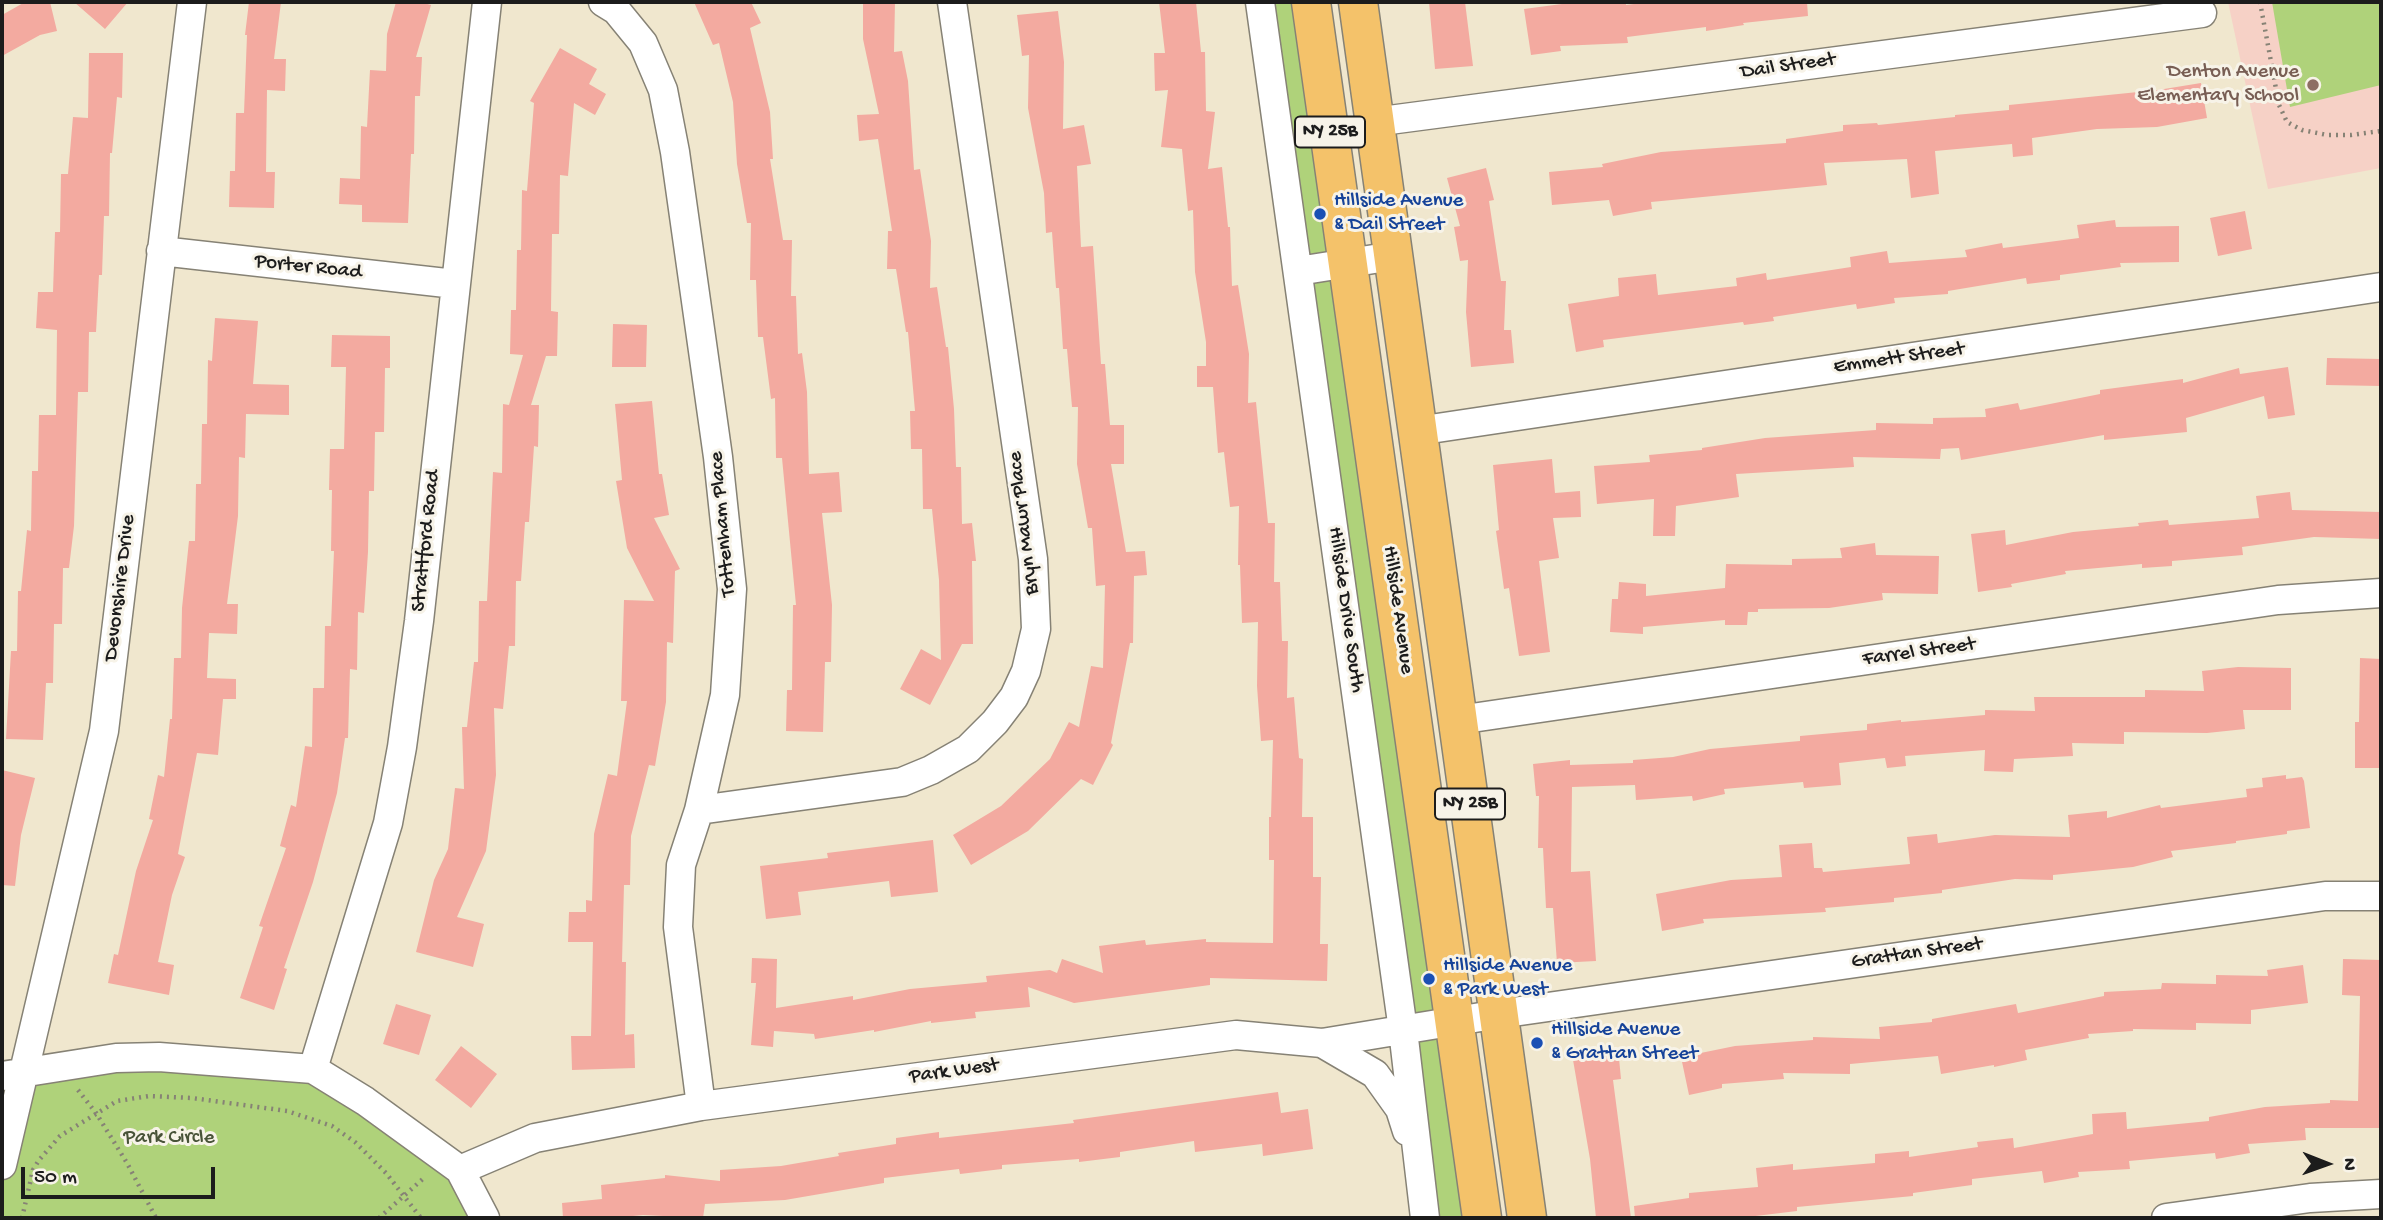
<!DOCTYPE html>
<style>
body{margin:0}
#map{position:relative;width:2383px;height:1220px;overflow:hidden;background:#f0e7ce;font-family:"Gochi Hand",sans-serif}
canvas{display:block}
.frame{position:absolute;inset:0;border:4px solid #1c1c1c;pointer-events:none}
.north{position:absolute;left:2292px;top:1129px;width:70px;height:70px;-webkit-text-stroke:5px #f7f3e8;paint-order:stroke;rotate:91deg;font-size:19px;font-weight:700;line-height:28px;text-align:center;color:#1c1c1c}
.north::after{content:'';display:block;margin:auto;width:24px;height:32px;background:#1c1c1c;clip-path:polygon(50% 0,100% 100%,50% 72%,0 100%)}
.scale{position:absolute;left:21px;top:1167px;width:194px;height:32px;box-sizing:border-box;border:4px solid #1c1c1c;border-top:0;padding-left:9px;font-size:21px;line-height:24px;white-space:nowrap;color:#1c1c1c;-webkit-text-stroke:5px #f7f3e8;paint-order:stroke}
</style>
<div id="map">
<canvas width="2383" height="1220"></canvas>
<div class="frame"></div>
<div class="north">N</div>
<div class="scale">50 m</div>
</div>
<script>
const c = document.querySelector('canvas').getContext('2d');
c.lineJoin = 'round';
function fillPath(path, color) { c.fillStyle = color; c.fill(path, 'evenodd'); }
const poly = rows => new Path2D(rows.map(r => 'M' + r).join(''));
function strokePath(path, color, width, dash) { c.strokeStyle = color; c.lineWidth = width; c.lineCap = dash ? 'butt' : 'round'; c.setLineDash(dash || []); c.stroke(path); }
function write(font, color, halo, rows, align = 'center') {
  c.font = font + ' "Gochi Hand",sans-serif'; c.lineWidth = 6; c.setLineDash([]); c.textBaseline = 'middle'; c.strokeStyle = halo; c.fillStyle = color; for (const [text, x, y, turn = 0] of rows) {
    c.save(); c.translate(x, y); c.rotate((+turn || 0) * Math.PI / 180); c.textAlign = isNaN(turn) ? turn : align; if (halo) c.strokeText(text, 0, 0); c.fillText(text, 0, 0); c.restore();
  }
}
fillPath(poly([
 [2228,2,2381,2,2381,168,2268,189]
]), '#f6d1c6');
fillPath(poly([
 [1260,2,1311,2,1482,1218,1425,1218],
 [2272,2,2381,2,2381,85,2290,107],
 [285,1066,460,1170,485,1218,2,1218,2,1166,24,1072]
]), '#afd27a');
fillPath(poly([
 [25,2,50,2,57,31,40,35,2,56,2,15],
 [74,2,128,2,105,29],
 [249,2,281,2,274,59,286,59,285,91,267,90,266,172,275,172,274,208,229,207,230,171,235,171,236,113,244,113,247,35,245,35],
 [396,2,420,2,431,5,416,57,422,57,420,96,415,96,414,154,411,154,408,223,362,222,362,205,339,204,340,178,360,179,361,126,367,127,370,70,386,71,387,34],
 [694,2,751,2,761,23,750,28,770,112,773,159,770,159,783,240,792,240,791,296,796,296,798,354,802,353,807,392,809,474,839,472,842,512,822,513,832,605,831,662,825,662,823,732,786,731,787,690,792,690,793,605,796,605,782,458,776,458,775,398,771,399,763,337,758,337,756,280,750,280,751,223,747,223,737,164,733,102,719,43,713,45],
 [863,2,895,2,894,52,902,51,908,81,914,170,920,169,931,241,930,288,937,287,946,347,948,347,954,409,956,467,961,467,962,524,972,523,976,561,972,561,973,644,962,644,930,705,900,689,921,649,941,660,939,580,932,509,923,509,922,449,911,449,910,411,915,411,908,332,906,332,896,269,887,269,888,231,892,231,878,139,859,141,857,115,879,114,863,39],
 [1159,2,1196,2,1201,52,1205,52,1206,111,1215,112,1208,169,1222,167,1228,227,1230,227,1232,286,1238,285,1249,354,1248,403,1256,402,1268,523,1275,523,1274,582,1280,582,1282,641,1288,641,1287,698,1294,697,1299,758,1303,759,1302,817,1313,817,1313,877,1321,877,1320,944,1328,944,1327,981,1210,978,1210,985,1074,1003,1028,987,1030,1007,975,1012,976,1018,931,1023,931,1021,874,1032,874,1030,815,1039,814,1034,774,1031,773,1047,751,1045,756,983,751,983,752,958,777,959,776,1008,853,996,853,1000,910,989,987,982,986,976,1050,970,1057,973,1062,959,1103,973,1099,946,1145,940,1146,945,1206,939,1206,942,1273,943,1274,860,1269,860,1269,817,1271,817,1273,740,1261,741,1257,686,1258,622,1242,623,1240,565,1238,565,1239,506,1230,507,1224,452,1218,453,1213,387,1197,387,1197,366,1206,366,1206,342,1195,272,1193,210,1188,211,1182,149,1161,147,1168,90,1155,91,1154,53,1165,53],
 [1429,2,1465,2,1473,66,1435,69],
 [1577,2,1626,2,1626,5,1649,2,1807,2,1808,16,1743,23,1744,25,1706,31,1706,27,1627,37,1628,43,1560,46,1561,51,1531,55,1524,9],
 [1058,11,1064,62,1063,129,1084,125,1091,164,1077,166,1081,247,1093,246,1101,364,1105,364,1110,425,1124,425,1124,464,1111,464,1126,552,1145,551,1147,575,1134,576,1133,643,1130,643,1111,743,1113,745,1093,785,1081,779,1028,831,971,865,953,835,1001,806,1050,759,1069,722,1079,727,1091,666,1103,668,1105,585,1096,586,1092,528,1088,528,1077,464,1078,407,1072,407,1067,349,1063,349,1059,288,1056,288,1052,232,1046,233,1044,193,1028,108,1029,55,1022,56,1017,15],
 [560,48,597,69,589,84,606,94,595,115,574,103,568,176,560,175,559,234,552,234,551,311,558,312,557,356,546,356,531,405,539,405,538,447,534,446,529,522,525,522,521,581,516,581,515,646,509,646,503,709,494,708,496,775,486,851,457,917,484,924,473,967,416,952,434,880,448,849,455,788,464,789,462,727,467,727,474,662,478,662,479,601,487,601,493,472,502,473,503,404,509,405,523,355,510,354,511,310,516,310,517,250,521,250,522,190,527,191,534,103,530,101],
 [89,53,123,53,122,98,117,97,112,153,110,153,109,216,104,216,102,275,99,275,96,332,89,332,88,392,78,392,74,526,69,568,63,568,62,624,54,624,53,683,46,683,43,740,6,739,11,651,17,651,18,591,21,591,27,530,31,531,32,471,38,471,39,415,56,415,57,330,36,328,38,292,53,292,55,232,60,232,61,174,68,174,73,117,88,118],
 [2201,83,2207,118,2157,127,2097,129,2032,138,2033,155,2013,157,2012,144,1935,151,1939,194,1911,198,1907,159,1824,163,1827,185,1651,202,1652,209,1613,216,1609,200,1552,205,1549,172,1603,167,1602,164,1661,152,1786,143,1786,139,1843,131,1843,125,1877,123,1878,125,1955,117,1955,115,2009,110,2009,105,2158,90],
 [1486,168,1494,200,1489,201,1501,281,1506,281,1504,330,1511,330,1514,363,1471,367,1466,312,1468,260,1460,261,1454,227,1460,226,1447,178],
 [2245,211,2252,249,2218,256,2210,218],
 [2115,220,2116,227,2179,226,2179,262,2120,263,2121,267,2060,275,2060,280,2027,284,2026,278,1948,291,1948,294,1894,298,1895,303,1857,309,1856,304,1773,317,1774,321,1744,325,1743,322,1603,340,1604,347,1576,352,1568,304,1619,296,1618,278,1656,274,1658,295,1737,286,1736,278,1766,273,1767,280,1851,267,1850,257,1887,251,1889,263,1967,257,1965,250,2002,243,2003,248,2079,238,2077,225],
 [215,318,258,321,253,384,289,385,289,415,246,414,245,458,239,457,238,516,227,604,238,604,237,634,209,633,207,678,236,679,236,699,223,699,218,755,197,753,178,854,185,857,172,895,158,962,174,965,169,995,108,983,114,954,118,955,136,871,153,820,149,819,158,775,164,777,170,719,172,719,174,658,181,658,182,608,189,541,195,541,196,484,201,484,202,424,207,424,208,360,212,361],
 [613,324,647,325,646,367,612,367],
 [332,335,390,336,390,368,385,368,384,432,375,432,374,491,369,491,368,552,364,613,358,612,357,670,350,669,348,738,345,738,337,793,313,882,284,968,287,969,274,1010,240,998,263,927,259,926,286,848,280,846,291,805,296,807,305,746,312,747,313,688,324,688,325,626,331,626,334,551,331,551,332,490,329,490,330,449,344,449,346,367,331,367],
 [2327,358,2381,359,2381,386,2326,385],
 [2288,367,2295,415,2268,419,2264,396,2186,418,2187,432,2104,440,2104,435,1961,460,1959,448,1941,449,1940,459,1853,457,1854,467,1736,474,1739,497,1676,506,1675,536,1653,536,1654,499,1597,504,1594,466,1650,462,1649,455,1702,450,1702,448,1765,438,1876,430,1876,423,1933,424,1933,418,1986,417,1985,409,2018,403,2020,410,2100,394,2100,390,2183,379,2183,383,2239,368,2240,374],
 [652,401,659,474,662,474,669,515,654,518,680,569,675,571,673,643,667,642,666,702,655,766,649,765,631,836,630,885,624,885,622,962,626,962,625,1035,634,1034,635,1068,572,1070,571,1036,591,1036,593,942,568,942,569,912,586,912,586,900,592,901,594,834,608,774,617,776,627,701,621,701,624,600,654,601,627,548,616,481,622,480,615,404],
 [1552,459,1555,493,1580,491,1581,517,1553,518,1559,558,1539,561,1550,652,1519,656,1509,588,1504,589,1496,531,1499,530,1493,465],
 [2290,492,2292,510,2381,512,2381,539,2314,537,2242,547,2243,555,2172,561,2172,566,2142,568,2142,564,2065,571,2066,574,2011,584,2012,587,1978,592,1971,534,2005,530,2006,545,2073,532,2139,526,2138,523,2168,520,2169,525,2259,518,2256,496],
 [1875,543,1876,555,1939,556,1938,594,1882,593,1883,600,1829,608,1758,609,1758,612,1748,612,1747,625,1725,625,1725,620,1643,627,1643,634,1610,632,1612,599,1618,599,1619,582,1646,584,1646,596,1725,588,1726,564,1792,565,1792,559,1842,558,1840,548],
 [2360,658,2381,659,2381,768,2355,768,2355,722,2359,722],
 [2238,667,2291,668,2291,710,2243,710,2245,729,2207,733,2124,732,2124,744,2072,743,2073,756,2014,759,2013,772,1984,771,1985,750,1905,756,1906,766,1887,768,1885,758,1839,763,1841,785,1804,788,1803,782,1724,789,1725,794,1693,801,1692,796,1636,800,1635,785,1572,787,1571,872,1590,871,1596,961,1557,963,1553,908,1546,908,1543,848,1538,848,1539,796,1536,796,1533,764,1570,760,1570,765,1633,763,1633,760,1673,757,1710,749,1800,741,1800,736,1867,730,1867,724,1901,720,1901,722,1985,715,1985,710,2035,711,2034,697,2145,697,2145,690,2204,691,2202,671],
 [2,770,35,778,21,835,15,886,2,885],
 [2286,775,2286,779,2302,777,2304,781,2310,828,2287,831,2287,834,2236,841,2236,843,2171,851,2173,857,2133,867,2053,875,2053,880,2015,879,1942,890,1942,893,1894,898,1894,902,1825,908,1826,912,1703,919,1704,923,1662,931,1656,894,1731,880,1782,877,1779,845,1812,843,1814,868,1822,868,1823,872,1910,864,1907,837,1937,834,1938,843,1995,835,2070,837,2068,815,2107,811,2107,818,2160,805,2161,808,2247,797,2246,789,2263,787,2262,778],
 [933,840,938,892,891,897,889,881,798,892,801,915,766,919,760,866,828,858,827,853],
 [2343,959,2381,960,2381,1128,2305,1128,2306,1140,2248,1144,2250,1153,2216,1159,2215,1153,2129,1161,2130,1169,2078,1172,2079,1177,2044,1183,2042,1171,1972,1179,1972,1185,1913,1193,1913,1196,1797,1207,1797,1211,1739,1218,1635,1218,1634,1206,1689,1198,1689,1193,1758,1187,1756,1168,1793,1164,1793,1170,1875,1163,1875,1154,1909,1151,1909,1157,1978,1147,1977,1142,2013,1138,2014,1148,2093,1134,2092,1114,2126,1112,2127,1129,2209,1121,2209,1117,2265,1107,2330,1103,2330,1100,2358,1101,2360,996,2342,995],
 [2303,965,2308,1003,2251,1010,2251,1024,2196,1023,2196,1030,2133,1029,2133,1031,2088,1034,2089,1038,2025,1050,2027,1060,1994,1067,1994,1065,1941,1074,1938,1056,1850,1064,1850,1074,1783,1073,1784,1079,1722,1084,1722,1088,1689,1095,1681,1057,1735,1046,1813,1040,1813,1037,1880,1039,1879,1027,1932,1022,1932,1019,2016,1004,2018,1013,2104,996,2104,992,2161,989,2162,983,2216,984,2216,975,2268,976,2267,970],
 [396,1004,431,1015,419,1055,383,1044],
 [461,1046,497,1074,471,1108,435,1080],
 [1618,1048,1621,1079,1613,1080,1631,1218,1596,1218,1590,1159,1572,1054],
 [1278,1092,1281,1113,1308,1109,1313,1149,1263,1156,1262,1144,1195,1152,1194,1141,1120,1152,1120,1157,1079,1162,1079,1159,1002,1165,1002,1169,960,1174,959,1169,884,1178,884,1183,785,1200,705,1204,703,1218,643,1215,613,1218,563,1218,562,1203,602,1199,601,1185,665,1178,665,1175,720,1181,720,1170,781,1166,839,1156,838,1153,896,1144,896,1138,939,1132,939,1138,1074,1123,1073,1120]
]), '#f3aaa0');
const street = poly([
 [603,2,616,10,643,43,663,90,675,152,718,457,732,589,725,695,699,810,681,865,678,927,701,1106],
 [1260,2,1403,1030,1425,1218],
 [1374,122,2202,13],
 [161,251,455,284],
 [1298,271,1393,256],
 [1417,431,2381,287],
 [1458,720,2278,600,2381,593],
 [699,810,902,782,931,770,968,749,995,722,1014,697,1026,671,1036,629,1033,559,952,2],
 [1322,1043,1375,1074,1400,1109,1407,1131],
 [313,1069,388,823,402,747,419,621,487,2],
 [2,1076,116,1058,159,1057,313,1069,365,1101,460,1170,485,1218],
 [2,1165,104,731,192,2],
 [460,1170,535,1138,701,1106,1236,1035,1322,1043,1499,1014,2325,896,2381,896],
 [2166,1218,2310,1198,2381,1194]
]);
const primary = poly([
 [1311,2,1482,1218],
 [1358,2,1527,1218]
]);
strokePath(street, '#868275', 31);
strokePath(primary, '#868275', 41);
strokePath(poly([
 [2260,2,2279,105,2287,122,2302,130,2327,135,2351,135,2381,131],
 [78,1090,96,1113,127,1163,156,1218],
 [22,1218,33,1170,39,1160,60,1136,117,1101,149,1096,192,1098,287,1111,332,1126,355,1142,386,1173,421,1218],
 [379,1218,425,1177]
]), '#868275', 4.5, [2, 5]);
strokePath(street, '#fff', 28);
strokePath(primary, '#f4c26a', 38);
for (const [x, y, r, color] of [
 [2313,85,7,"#8d6e63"],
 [1320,214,7,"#1a4fb4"],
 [1429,979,7,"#1a4fb4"],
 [1537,1043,7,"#1a4fb4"]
]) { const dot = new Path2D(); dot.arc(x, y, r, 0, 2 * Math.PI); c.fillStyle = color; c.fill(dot); strokePath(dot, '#f7f3e8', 2.5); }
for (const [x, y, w] of [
 [1330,132,70],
 [1470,804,70]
]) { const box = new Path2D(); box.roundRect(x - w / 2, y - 15.5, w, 31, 5); c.fillStyle = '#f7f3e8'; c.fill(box); strokePath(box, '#1c1c1c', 2); }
write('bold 19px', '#1c1c1c', null, [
 ["NY 25B",1330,132],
 ["NY 25B",1470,804]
]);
write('21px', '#1c1c1c', '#f7f3e8', [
 ["Dail Street",1788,67,-8],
 ["Porter Road",308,268,6],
 ["Emmett Street",1899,359,-8],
 ["Bryn Mawr Place",1025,523,-97],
 ["Tottenham Place",724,524,-95],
 ["Strattford Road",427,541,-84],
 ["Devonshire Drive",121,588,-83],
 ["Hillside Drive South",1345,610,82],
 ["Hillside Avenue",1397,610,82],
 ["Farrel Street",1919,653,-8],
 ["Grattan Street",1917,954,-8],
 ["Park West",954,1072,-8]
]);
write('21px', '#785e54', '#f7f3e8', [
 ["Denton Avenue",2299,73],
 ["Elementary School",2299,97]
], 'right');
write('21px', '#164399', '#f7f3e8', [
 ["Hillside Avenue",1334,202],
 ["& Dail Street",1334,226],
 ["Hillside Avenue",1443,967],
 ["& Park West",1443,991],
 ["Hillside Avenue",1551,1031],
 ["& Grattan Street",1551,1055]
], 'left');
write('21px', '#485338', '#f7f3e8', [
 ["Park Circle",169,1139]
]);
</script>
